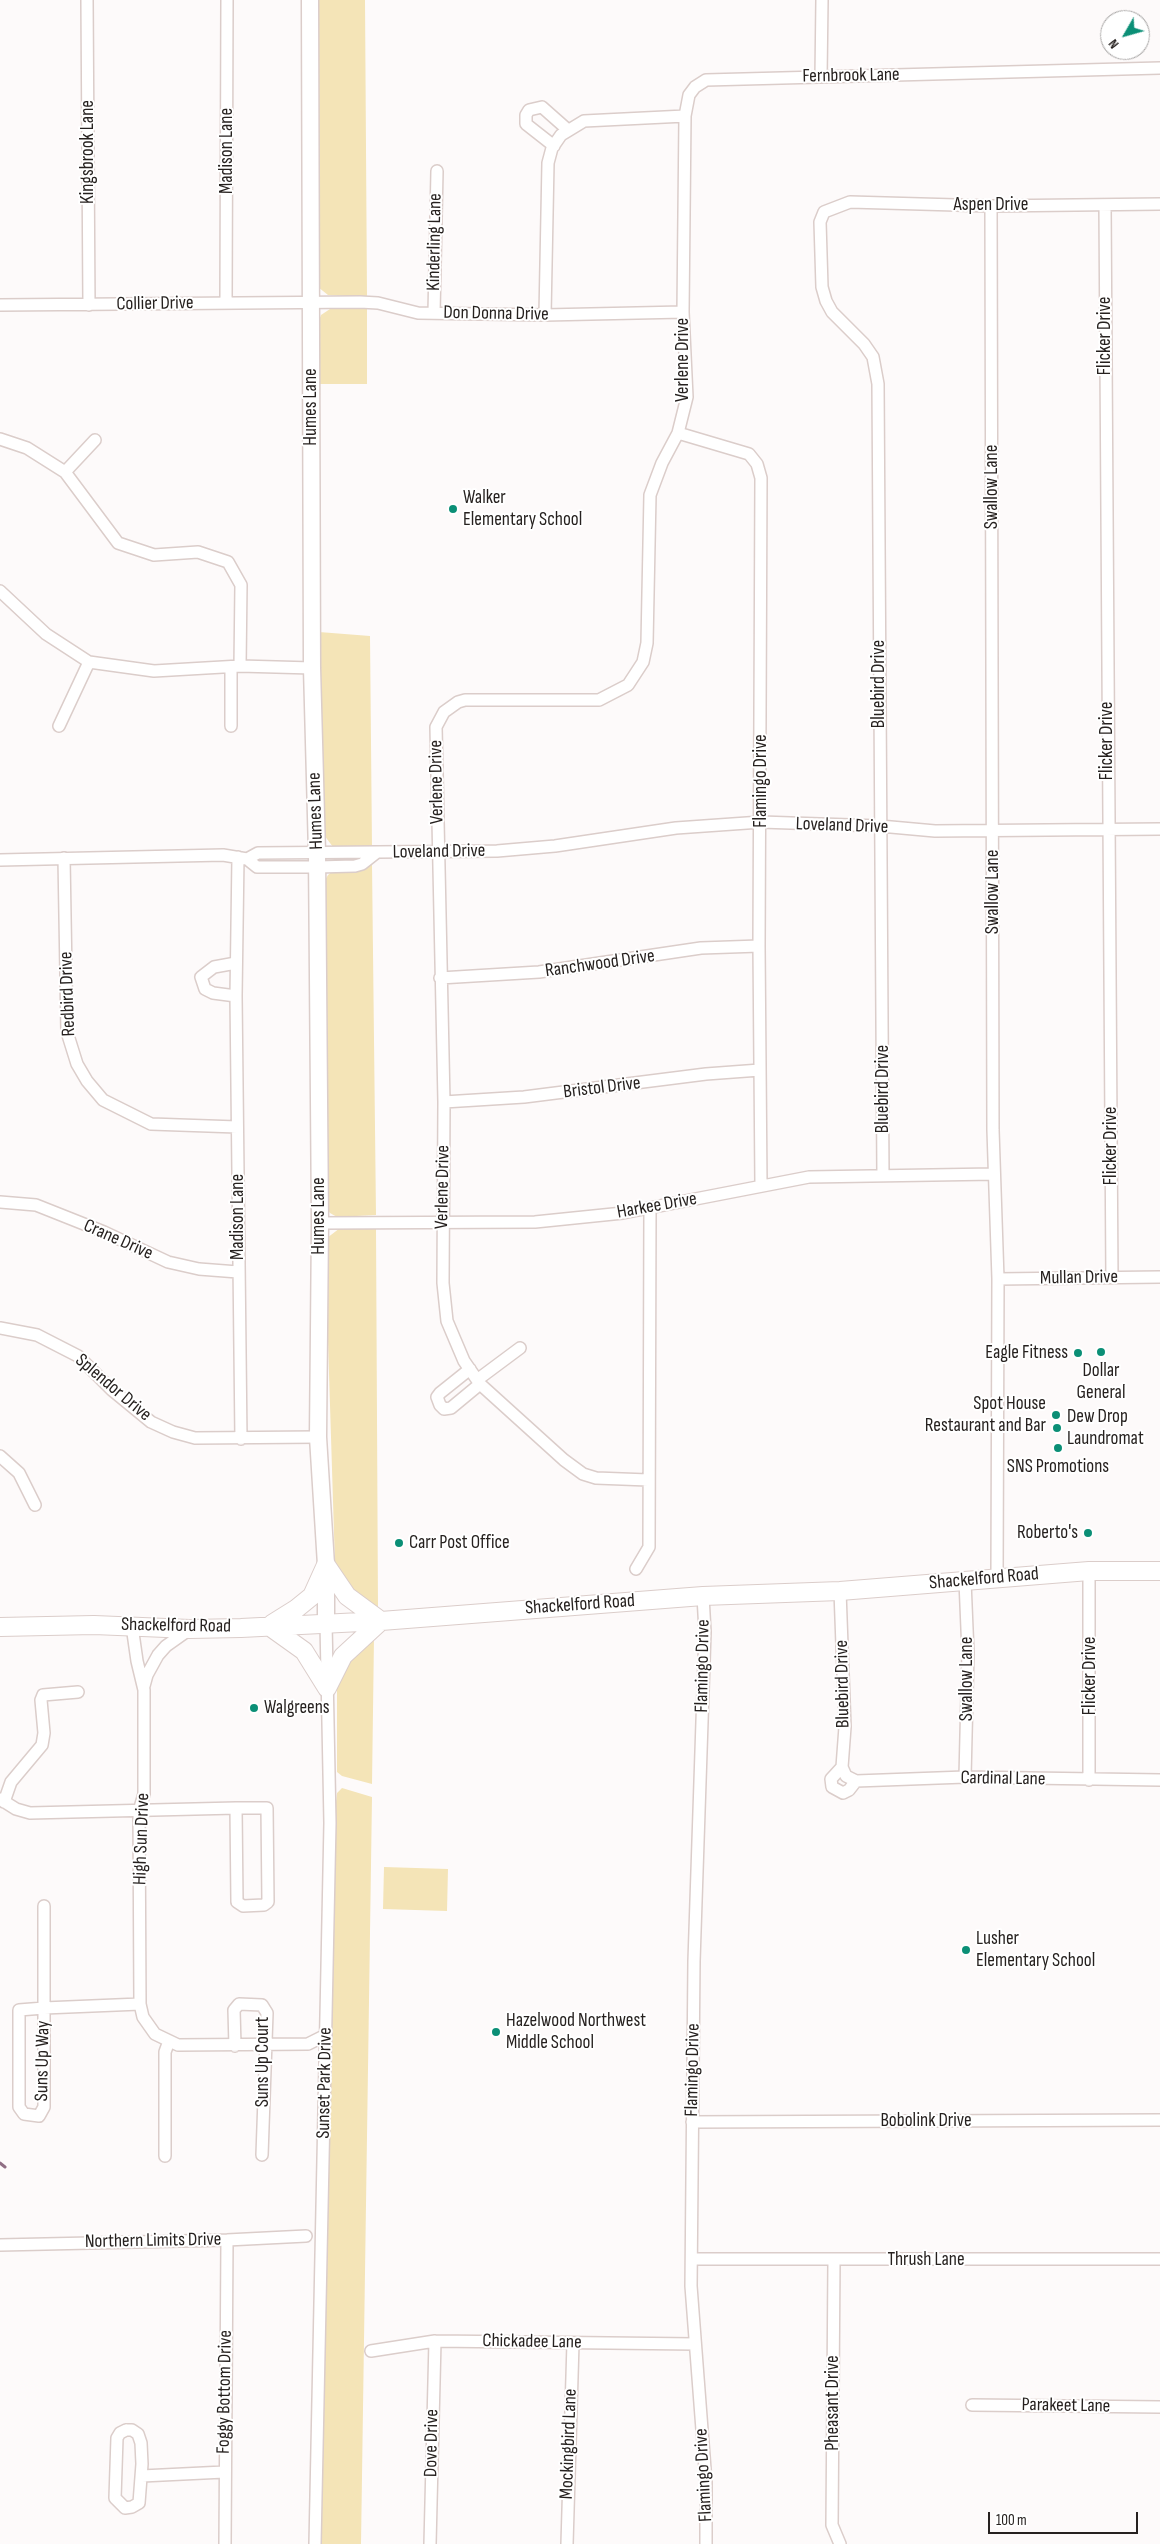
<!DOCTYPE html>
<style>
body{margin:0}
#map{position:relative;width:1160px;height:2544px;overflow:hidden;background:#fdfafa;font-family:"Sofia Sans Condensed",sans-serif}
canvas{display:block}
.north{position:absolute;left:1100px;top:10px;width:50px;height:50px;box-sizing:border-box;background:#fff;border:1px solid #a8a6a5;border-radius:50%;rotate:232deg;font-size:14px;font-weight:700;line-height:20px;text-align:center;color:#26211f}
.north::after{content:'';display:block;margin:auto;width:18px;height:22px;background:#0b8f76;clip-path:polygon(50% 0,100% 100%,50% 72%,0 100%)}
.scale{position:absolute;left:988px;top:2512px;width:150px;height:22px;box-sizing:border-box;border:2px solid #26211f;border-top:0;padding-left:6px;font-size:15px;line-height:18px;white-space:nowrap;color:#26211f;-webkit-text-stroke:4px #fff;paint-order:stroke}
</style>
<div id="map">
<canvas width="1160" height="2544"></canvas>
<div class="north">N</div>
<div class="scale">100 m</div>
</div>
<script>
const c = document.querySelector('canvas').getContext('2d');
c.lineJoin = 'round';
function fillPath(path, color) { c.fillStyle = color; c.fill(path, 'evenodd'); }
const poly = rows => new Path2D(rows.map(r => 'M' + r).join(''));
function strokePath(path, color, width, dash) { c.strokeStyle = color; c.lineWidth = width; c.lineCap = dash ? 'butt' : 'round'; c.setLineDash(dash || []); c.stroke(path); }
function write(font, color, halo, rows, align = 'center') {
  c.font = font + ' "Sofia Sans Condensed",sans-serif'; c.lineWidth = 4; c.setLineDash([]); c.textBaseline = 'middle'; c.strokeStyle = halo; c.fillStyle = color; for (const [text, x, y, turn = 0] of rows) {
    c.save(); c.translate(x, y); c.rotate((+turn || 0) * Math.PI / 180); c.textAlign = isNaN(turn) ? turn : align; if (halo) c.strokeText(text, 0, 0); c.fillText(text, 0, 0); c.restore();
  }
}
fillPath(poly([
 [315,0,365,0,367,297,328,295,318,287],
 [333,307,367,307,367,384,319,384,318,323,321,315],
 [319,632,370,636,372,848,333,847,321,831],
 [372,864,376,1215,337,1217,330,1213,325,1205,323,884,328,875,334,870,360,868],
 [340,1228,376,1228,378,1608,360,1601,335,1565,325,1245,327,1238],
 [374,1637,372,1784,342,1776,337,1772,337,1673],
 [342,1788,372,1797,361,2544,319,2544,336,1802,337,1793],
 [384,1867,448,1869,447,1911,383,1909]
]), '#f4e4b7');
strokePath(poly([
 [0,2163,5,2167]
]), '#906e84', 3);
const street = poly([
 [87,0,89,305],
 [821,77,822,0],
 [554,146,526,124,526,115,529,110,542,107,568,130],
 [1105,205,1112,1277],
 [991,206,993,1130,998,1279,997,1577],
 [226,303,227,0],
 [0,305,360,302,378,303,418,313,545,315,683,312],
 [434,313,437,171],
 [545,315,548,163,552,148,561,135,584,121,685,116],
 [678,433,749,454,757,464,761,478,759,946,761,1185],
 [0,439,27,448,65,472,118,543,154,555,198,552,228,562,241,585,240,666],
 [65,472,95,440],
 [0,591,46,634,89,662,154,671,240,666,312,668],
 [59,726,89,662],
 [231,726,231,667],
 [238,857,236,996,241,1439],
 [64,858,67,1032,77,1064,87,1081,103,1100,151,1124,237,1127],
 [247,859,258,853,497,851,555,846,676,828,761,822,880,826,935,831,1160,829],
 [0,860,223,855,247,859,257,867,317,867,355,866,362,864,376,853],
 [440,978,539,972,701,948,759,946],
 [236,996,213,993,205,989,201,977,214,967,236,963],
 [444,1102,524,1097,706,1074,760,1070],
 [883,1176,878,384,873,357,864,344,832,312,826,301,822,287,820,222,824,212,850,202,991,206,1160,204],
 [0,1202,36,1205,104,1232,168,1262,199,1269,238,1272],
 [320,1223,535,1222,623,1213,809,1177,994,1174],
 [998,1279,1160,1277],
 [0,1328,37,1335,78,1356,112,1390,151,1422,173,1432,195,1438,318,1437],
 [470,1369,440,1393,437,1397,440,1405,444,1409,451,1408,480,1384],
 [477,1380,520,1348],
 [0,1456,19,1473,35,1505],
 [648,1480,596,1478,583,1474,564,1460,480,1384,464,1361,447,1321,443,1283,444,1102,436,727,444,712,458,702,465,700,599,700,628,685,643,662,647,643,650,495,662,463,678,433,687,397,683,312,685,116,689,95,695,87,706,80,1160,68],
 [636,1569,649,1547,650,1208],
 [965,1581,968,1653,965,1777],
 [840,1591,845,1727,842,1767,846,1776,856,1781,965,1777,1160,1780],
 [703,1596,705,1632,694,1961,691,2286,706,2482,706,2544],
 [132,1626,137,1661,144,1690,144,1794,139,1811,140,2004,143,2017,155,2034,178,2045,308,2044,326,2035],
 [144,1686,147,1675,158,1655,166,1646,190,1629],
 [842,1767,831,1779,832,1787,843,1793,849,1790,856,1781],
 [1089,1780,1089,1571],
 [0,1799,16,1809,30,1813,236,1808,267,1808,268,1902,264,1905,243,1906,237,1902,236,1808],
 [4,1802,11,1782,42,1745,44,1733,41,1700,43,1695,78,1692],
 [44,1906,44,2107,39,2116,24,2114,19,2107,19,2010,44,2008,140,2004],
 [235,2046,234,2010,239,2004,262,2005,267,2013,262,2155],
 [692,2122,1160,2120],
 [165,2156,165,2052,169,2041],
 [0,2245,227,2240,306,2236],
 [692,2259,1160,2259],
 [834,2260,832,2525,840,2544],
 [371,2351,435,2341,695,2344],
 [972,2405,1160,2407],
 [126,2430,132,2430,138,2434,141,2443,142,2464,139,2503,132,2507,125,2508,115,2498,117,2438,120,2433,126,2430],
 [142,2476,224,2472],
 [225,2544,227,2240],
 [315,2544,330,1823,326,1623],
 [430,2544,435,2341],
 [567,2544,573,2343]
]);
const secondary = poly([
 [310,0,312,668,317,853,320,1223,318,1437,326,1565,326,1623]
]);
const primary = poly([
 [326,1565,347,1596,381,1621],
 [272,1624,296,1609,312,1596,326,1565],
 [269,1626,304,1651,327,1688],
 [0,1627,94,1625,190,1629,241,1628,381,1621,703,1596,840,1591,1089,1571,1160,1571],
 [327,1688,343,1656,381,1621]
]);
strokePath(street, '#dbcdca', 14);
strokePath(secondary, '#dbcdca', 19);
strokePath(primary, '#dbcdca', 20);
strokePath(street, '#fff', 11);
strokePath(secondary, '#fff', 16);
strokePath(primary, '#fff', 18);
for (const [x, y, r, color] of [
 [453,509,5,"#0b8f76"],
 [1101,1352,5,"#0b8f76"],
 [1078,1353,5,"#0b8f76"],
 [1056,1415,5,"#0b8f76"],
 [1057,1428,5,"#0b8f76"],
 [1058,1448,5,"#0b8f76"],
 [1088,1533,5,"#0b8f76"],
 [399,1543,5,"#0b8f76"],
 [254,1708,5,"#0b8f76"],
 [966,1950,5,"#0b8f76"],
 [496,2032,5,"#0b8f76"]
]) { const dot = new Path2D(); dot.arc(x, y, r, 0, 2 * Math.PI); c.fillStyle = color; c.fill(dot); strokePath(dot, '#fff', 2); }
write('19px', '#26211f', '#fff', [
 ["Fernbrook Lane",851,76,-1],
 ["Madison Lane",227,151,-90],
 ["Kingsbrook Lane",88,152,-90],
 ["Aspen Drive",991,205],
 ["Kinderling Lane",435,242,-89],
 ["Collier Drive",155,304,-1],
 ["Don Donna Drive",496,314,1],
 ["Flicker Drive",1105,336,-90],
 ["Verlene Drive",683,360,-90],
 ["Humes Lane",311,407,-90],
 ["Swallow Lane",992,487,-90],
 ["Bluebird Drive",879,684,-90],
 ["Flicker Drive",1107,741,-90],
 ["Flamingo Drive",761,781,-90],
 ["Verlene Drive",437,782,-91],
 ["Humes Lane",316,811,-92],
 ["Loveland Drive",842,826,2],
 ["Loveland Drive",439,852,-1],
 ["Swallow Lane",993,892,-90],
 ["Ranchwood Drive",600,964,-8],
 ["Redbird Drive",68,994,-92],
 ["Bristol Drive",602,1088,-7],
 ["Bluebird Drive",883,1089,-90],
 ["Flicker Drive",1111,1146,-90],
 ["Verlene Drive",443,1187,-89],
 ["Harkee Drive",657,1206,-10],
 ["Humes Lane",319,1216,-90],
 ["Madison Lane",238,1217,-90],
 ["Crane Drive",118,1240,24],
 ["Mullan Drive",1079,1278,-1],
 ["Splendor Drive",113,1388,40],
 ["Shackelford Road",984,1579,-5],
 ["Shackelford Road",580,1605,-4],
 ["Shackelford Road",176,1626,1],
 ["Flamingo Drive",703,1666,-89],
 ["Flicker Drive",1090,1676,-90],
 ["Swallow Lane",967,1679,-90],
 ["Bluebird Drive",843,1684,-91],
 ["Cardinal Lane",1003,1779,1],
 ["High Sun Drive",142,1839,-88],
 ["Suns Up Way",43,2061,-89],
 ["Suns Up Court",263,2062,-90],
 ["Flamingo Drive",693,2070,-89],
 ["Sunset Park Drive",325,2083,-89],
 ["Bobolink Drive",926,2121],
 ["Northern Limits Drive",153,2241,-1],
 ["Thrush Lane",926,2260],
 ["Chickadee Lane",532,2342,1],
 ["Foggy Bottom Drive",225,2392,-89],
 ["Pheasant Drive",833,2403,-90],
 ["Parakeet Lane",1066,2406,1],
 ["Dove Drive",432,2443,-89],
 ["Mockingbird Lane",569,2444,-88],
 ["Flamingo Drive",704,2475,-93]
]);
write('19px', '#26211f', '#fff', [
 ["Walker",463,498],
 ["Elementary School",463,520],
 ["Eagle Fitness",1068,1353,"right"],
 ["Dollar",1101,1371,"center"],
 ["General",1101,1393,"center"],
 ["Spot House",1046,1404,"right"],
 ["Restaurant and Bar",1046,1426,"right"],
 ["Dew Drop",1067,1417],
 ["Laundromat",1067,1439],
 ["SNS Promotions",1058,1467,"center"],
 ["Roberto's",1078,1533,"right"],
 ["Carr Post Office",409,1543],
 ["Walgreens",264,1708],
 ["Lusher",976,1939],
 ["Elementary School",976,1961],
 ["Hazelwood Northwest",506,2021],
 ["Middle School",506,2043]
], 'left');
</script>
